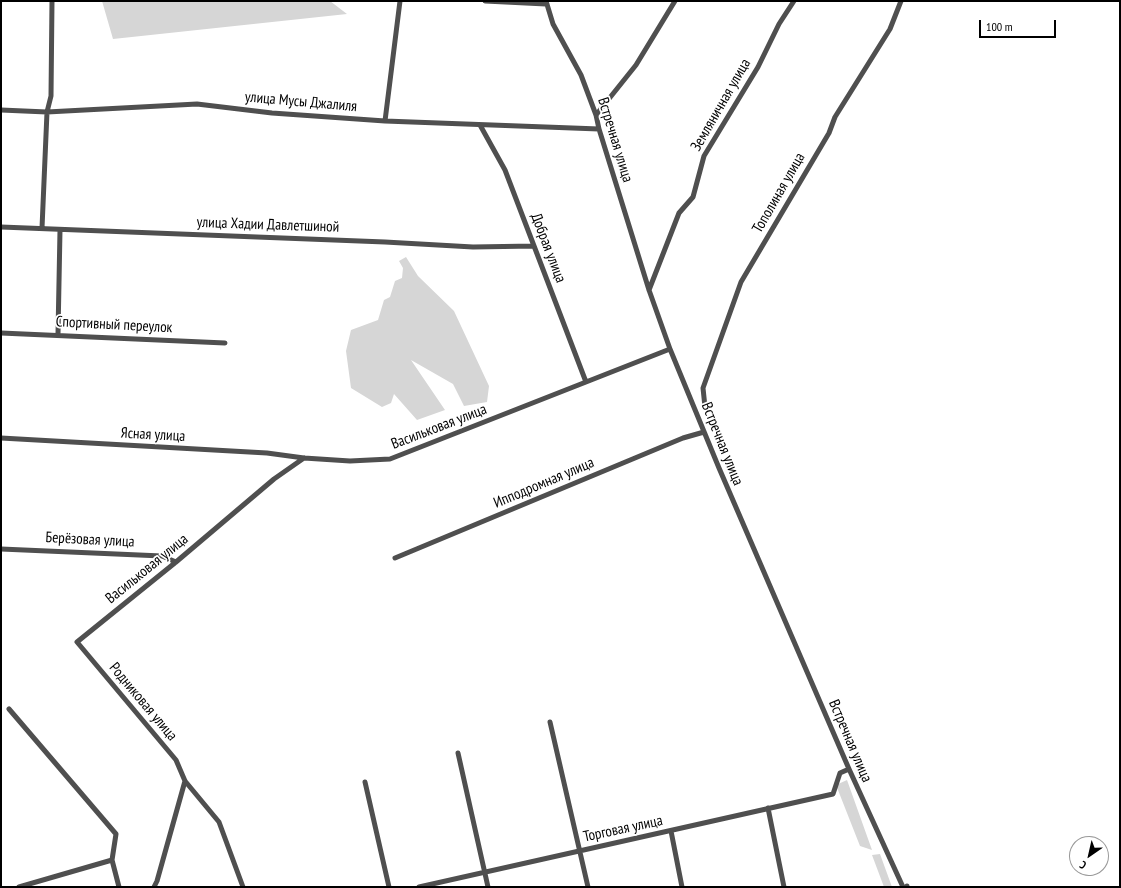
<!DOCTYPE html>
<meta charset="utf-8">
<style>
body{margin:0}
#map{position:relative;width:1121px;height:888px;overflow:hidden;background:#fff;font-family:"PT Sans Narrow",sans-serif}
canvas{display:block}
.frame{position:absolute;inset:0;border:2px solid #000;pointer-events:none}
.north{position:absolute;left:1069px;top:836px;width:40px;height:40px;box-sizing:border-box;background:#fff;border:1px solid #999;border-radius:50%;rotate:214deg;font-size:11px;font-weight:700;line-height:16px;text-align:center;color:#000}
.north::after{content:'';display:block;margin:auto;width:14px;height:18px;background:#000;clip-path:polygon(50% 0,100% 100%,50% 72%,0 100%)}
.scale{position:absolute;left:979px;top:20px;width:77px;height:18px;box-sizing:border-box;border:2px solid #000;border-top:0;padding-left:5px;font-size:12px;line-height:14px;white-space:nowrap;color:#000;-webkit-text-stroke:3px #fff;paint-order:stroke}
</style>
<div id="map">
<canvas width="1121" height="888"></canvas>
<div class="frame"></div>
<div class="north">С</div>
<div class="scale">100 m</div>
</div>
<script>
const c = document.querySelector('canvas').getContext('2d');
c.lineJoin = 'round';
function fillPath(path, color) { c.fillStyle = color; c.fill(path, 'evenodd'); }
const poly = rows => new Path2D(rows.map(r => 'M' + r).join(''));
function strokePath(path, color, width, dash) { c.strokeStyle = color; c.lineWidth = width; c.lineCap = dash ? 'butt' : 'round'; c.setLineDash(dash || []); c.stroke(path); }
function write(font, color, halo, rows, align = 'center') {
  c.font = font + ' "PT Sans Narrow",sans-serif'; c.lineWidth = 3.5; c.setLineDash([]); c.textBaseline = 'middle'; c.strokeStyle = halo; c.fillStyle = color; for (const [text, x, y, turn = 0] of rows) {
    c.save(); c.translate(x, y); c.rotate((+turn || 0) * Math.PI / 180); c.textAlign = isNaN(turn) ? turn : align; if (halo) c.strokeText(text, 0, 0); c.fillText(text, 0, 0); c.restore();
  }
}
fillPath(poly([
 [102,1,330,1,347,14,113,39],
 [406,257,418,276,454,311,489,386,487,402,464,406,453,384,411,360,445,410,417,420,394,394,391,403,382,407,351,388,346,351,351,330,378,320,384,300,390,297,395,281,402,278,403,268,399,261],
 [847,780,872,850,860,846,836,785],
 [880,854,892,887,884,887,872,855]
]), '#d6d6d6');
strokePath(poly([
 [485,1,546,4],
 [546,1,553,24,581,75,596,115,599,129,649,290,670,349,719,468,849,769,903,887],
 [1,110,47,112,197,104,272,113,385,121,599,129],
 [596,115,636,65,675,1],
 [385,121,400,1],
 [480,125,505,170,586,382],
 [1,227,385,242,473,247,534,246],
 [42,228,47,112,51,96,52,1],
 [649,290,679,213,693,197,704,156,758,67,779,24,794,1],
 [1,333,225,343],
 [58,334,60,230],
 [705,407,703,388,741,282,829,133,835,117,890,29,901,1],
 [1,438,267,453,304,458,350,461,390,459,670,349],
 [1,549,162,556,176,562],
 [395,558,683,438,704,432],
 [9,709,116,834,112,860,119,887],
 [550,722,588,887],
 [458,753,488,887],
 [365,782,389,887],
 [768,808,784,887],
 [671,831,682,887],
 [907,886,907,887],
 [19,887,112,860],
 [154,887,157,881,185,781],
 [243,887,219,822,185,781,176,760,77,642,176,562,274,479,304,458],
 [419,887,833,794,840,773,849,769]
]), '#4f4f4f', 5);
write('15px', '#000', '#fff', [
 ["улица Мусы Джалиля",301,102,5],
 ["Земляничная улица",721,105,-60],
 ["Встречная улица",615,140,73],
 ["Тополиная улица",779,193,-60],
 ["улица Хадии Давлетшиной",268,225,2],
 ["Добрая улица",548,248,69],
 ["Спортивный переулок",114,325,3],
 ["Васильковая улица",439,427,-21],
 ["Ясная улица",153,435,3],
 ["Встречная улица",722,444,68],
 ["Ипподромная улица",544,483,-23],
 ["Берёзовая улица",90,540,3],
 ["Васильковая улица",147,569,-39],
 ["Родниковая улица",143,702,50],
 ["Встречная улица",850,741,67],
 ["Торговая улица",623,829,-12]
]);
</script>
